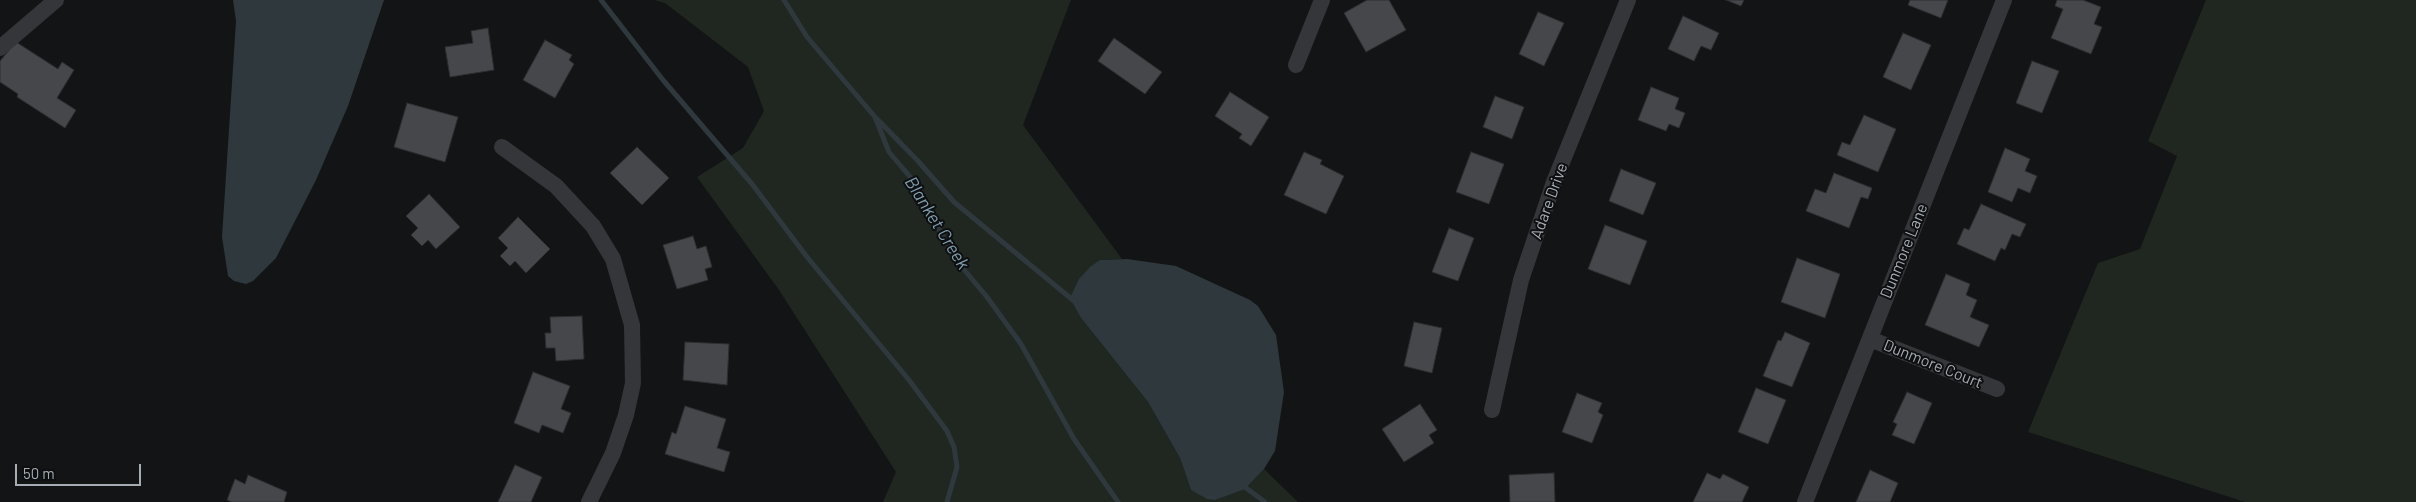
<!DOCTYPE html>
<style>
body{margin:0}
#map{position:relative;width:2416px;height:502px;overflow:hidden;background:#131415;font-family:Barlow,sans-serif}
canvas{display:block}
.scale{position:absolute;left:15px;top:464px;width:126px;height:22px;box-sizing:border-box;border:2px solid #a6acb4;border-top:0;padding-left:6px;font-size:15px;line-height:18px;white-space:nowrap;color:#a6acb4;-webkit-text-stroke:4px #0e0f10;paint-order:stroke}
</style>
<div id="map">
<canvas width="2416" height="502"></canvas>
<div class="scale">50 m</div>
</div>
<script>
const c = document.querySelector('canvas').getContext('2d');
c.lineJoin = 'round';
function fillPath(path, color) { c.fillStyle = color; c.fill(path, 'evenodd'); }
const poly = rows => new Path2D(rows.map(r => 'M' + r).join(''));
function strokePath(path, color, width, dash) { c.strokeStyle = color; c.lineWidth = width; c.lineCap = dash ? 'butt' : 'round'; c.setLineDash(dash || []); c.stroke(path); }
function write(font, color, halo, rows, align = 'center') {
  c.font = font + ' Barlow,sans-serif'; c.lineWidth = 4; c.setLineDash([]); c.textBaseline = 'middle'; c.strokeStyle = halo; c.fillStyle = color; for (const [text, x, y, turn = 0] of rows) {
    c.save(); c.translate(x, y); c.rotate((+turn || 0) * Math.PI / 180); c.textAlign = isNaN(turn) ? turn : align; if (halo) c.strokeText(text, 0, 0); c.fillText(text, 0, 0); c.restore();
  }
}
fillPath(poly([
 [654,0,1071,0,1023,125,1122,259,1100,260,1071,298,1081,318,1148,402,1180,458,1191,490,1245,489,1264,469,1298,502,883,502,896,472,779,290,697,177,743,148,764,111,748,67,665,3],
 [2206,0,2416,0,2416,502,2245,502,2028,432,2098,263,2140,249,2177,156,2148,141]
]), '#202720');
fillPath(poly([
 [233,0,384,0,348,106,316,180,276,258,253,281,246,284,234,281,228,276,222,237,236,21],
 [1127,259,1176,266,1250,300,1258,306,1276,335,1284,392,1275,451,1264,469,1245,489,1215,500,1207,499,1191,490,1180,458,1148,402,1081,318,1070,298,1079,279,1090,267,1100,260]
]), '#2e383d');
strokePath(poly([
 [601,0,663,80,752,184,807,257,909,380,947,431,954,447,957,467,947,502],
 [784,0,807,37,875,117,889,152,911,178,956,260,987,297,1021,344,1074,439,1118,502],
 [877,119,918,161,954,202,1074,301],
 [1242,485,1265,502]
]), '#2e383d', 5);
const building = poly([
 [1367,0,1389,0,1406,30,1366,52,1344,13,1367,0],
 [1726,0,1744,0,1741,6,1726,0],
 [1910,0,1948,0,1941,18,1908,5,1910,0],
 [2057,0,2083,0,2101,7,2094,24,2102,27,2091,54,2051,38,2063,9,2055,6,2057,0],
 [1538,12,1564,23,1544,66,1519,54,1538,12],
 [1683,16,1719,33,1711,50,1701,46,1694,61,1668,49,1683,16],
 [488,28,494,70,450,77,445,47,473,43,471,31,488,28],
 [1903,33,1931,45,1911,90,1883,77,1903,33],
 [1114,38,1162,72,1145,94,1098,61,1114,38],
 [545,40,572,55,569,60,574,64,555,98,523,80,545,40],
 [16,42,58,69,62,62,74,70,57,98,76,110,65,128,17,97,18,94,0,82,0,61,16,42],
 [2032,61,2059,71,2042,113,2016,103,2032,61],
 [1651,87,1679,98,1675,109,1685,113,1679,128,1669,124,1666,131,1638,120,1651,87],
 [1230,92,1269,117,1251,146,1239,138,1242,134,1215,116,1230,92],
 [1495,96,1524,107,1512,139,1483,127,1495,96],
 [407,103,458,117,445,162,394,147,407,103],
 [1864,115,1896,129,1878,172,1837,155,1842,142,1850,145,1864,115],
 [637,147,669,178,642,205,610,173,637,147],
 [2005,148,2030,159,2025,171,2037,176,2030,193,2018,188,2012,202,1988,192,2005,148],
 [1304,152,1322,160,1320,164,1344,176,1326,214,1284,195,1304,152],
 [1471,152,1504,164,1489,204,1456,192,1471,152],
 [1621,169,1656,183,1643,215,1609,201,1621,169],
 [1834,173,1872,188,1868,199,1861,197,1849,228,1806,211,1815,189,1826,193,1834,173],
 [429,194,460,227,436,249,428,240,422,246,411,235,418,228,406,216,429,194],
 [1981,204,2026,224,2020,237,2012,234,2005,250,2001,248,1995,261,1957,244,1964,228,1969,230,1981,204],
 [518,217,550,249,526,273,515,261,510,266,500,256,508,248,498,238,518,217],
 [1605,225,1647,241,1630,285,1588,269,1605,225],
 [1449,228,1474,238,1458,281,1432,272,1449,228],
 [693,236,697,249,706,246,712,267,705,269,708,280,677,289,663,245,693,236],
 [1797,258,1840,274,1825,318,1781,302,1797,258],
 [1946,274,1970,284,1966,295,1977,300,1970,317,1989,325,1979,347,1925,325,1946,274],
 [582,316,584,359,556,361,555,348,546,348,545,333,551,333,550,317,582,316],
 [1414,322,1442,328,1432,373,1404,366,1414,322],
 [1785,332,1810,343,1792,387,1763,376,1778,340,1781,341,1785,332],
 [685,342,729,344,727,385,683,380,685,342],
 [533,372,570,386,561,409,571,413,563,433,542,425,539,433,514,423,533,372],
 [1756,388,1786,400,1768,444,1738,432,1756,388],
 [1907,392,1932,403,1914,444,1892,435,1897,424,1893,422,1907,392],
 [1577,393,1602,403,1598,412,1603,415,1592,443,1562,432,1577,393],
 [1420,404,1437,430,1429,435,1434,443,1404,462,1382,429,1420,404],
 [685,406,726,419,717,448,730,452,724,472,665,454,672,432,676,434,685,406],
 [515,465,542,477,531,502,498,502,515,465],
 [1870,470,1898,483,1890,502,1856,502,1870,470],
 [1554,473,1555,502,1510,502,1509,475,1554,473],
 [1707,473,1720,479,1723,474,1749,487,1742,502,1693,502,1707,473],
 [248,475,287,492,284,502,232,502,227,500,235,479,245,484,248,475]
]);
fillPath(building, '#45474a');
strokePath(building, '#2e2e31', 1);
strokePath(poly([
 [0,48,56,0],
 [1296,65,1322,0],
 [502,147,556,186,593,226,613,259,632,325,633,383,626,415,613,453,589,502],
 [1870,339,1997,389],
 [1492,410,1521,280,1554,182,1628,0],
 [1805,502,2004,0]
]), '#35363a', 16);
write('16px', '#a6acb4', '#0e0f10', [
 ["Adare Drive",1549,201,-70],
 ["Dunmore Lane",1904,251,-68],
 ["Dunmore Court",1933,364,22]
]);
write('italic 18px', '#7f9ead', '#0e0f10', [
 ["Blanket Creek",937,223,58]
]);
</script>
